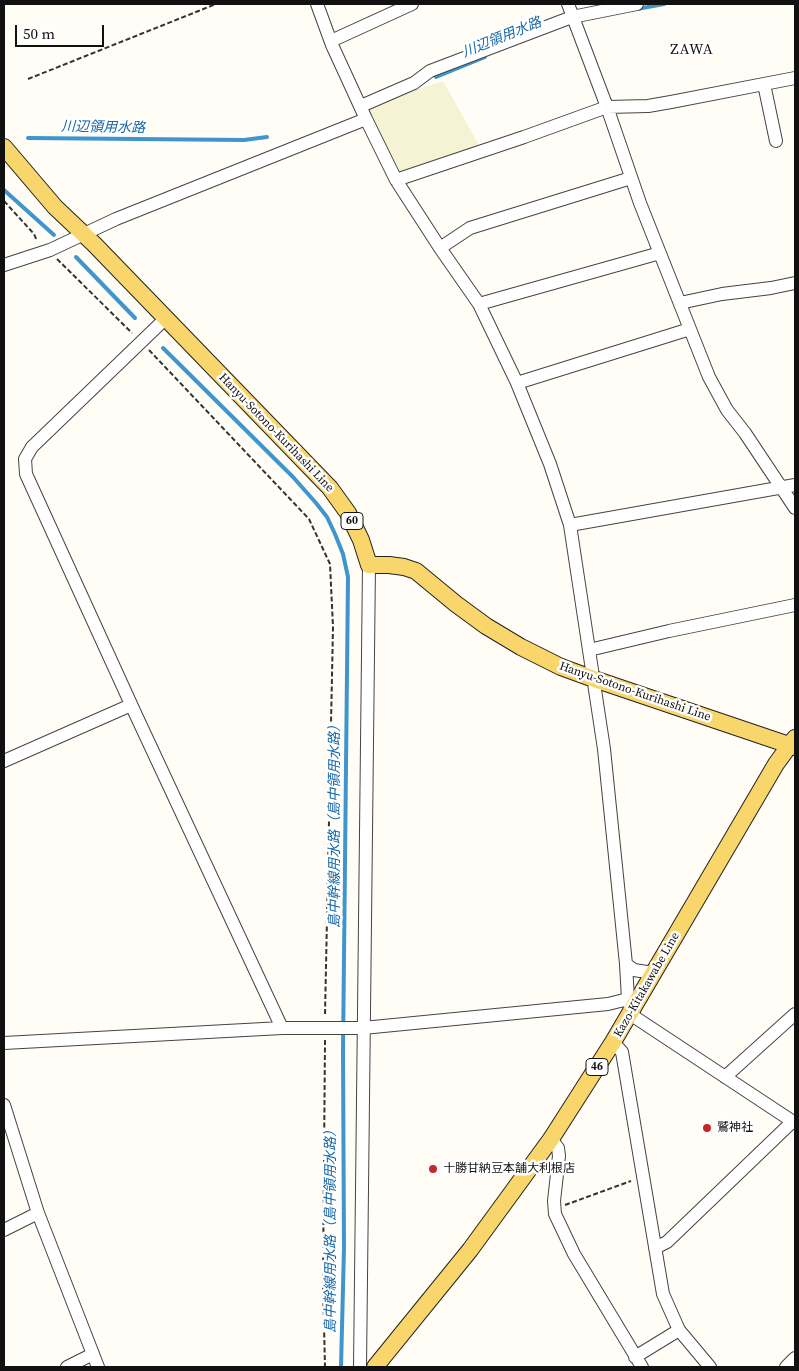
<!DOCTYPE html>
<meta charset="utf-8">
<style>
body{margin:0}
#map{position:relative;width:799px;height:1371px;overflow:hidden;background:#fffdf5;font-family:"Source Serif 4",serif}
canvas{display:block}
.frame{position:absolute;inset:0;border:5px solid #111;pointer-events:none}
.scale{position:absolute;left:15px;top:25px;width:89px;height:22px;box-sizing:border-box;border:2px solid #111;border-top:0;padding-left:6px;font-size:15px;line-height:18px;white-space:nowrap;color:#111;-webkit-text-stroke:4px #fff;paint-order:stroke}
</style>
<div id="map">
<canvas width="799" height="1371"></canvas>
<div class="frame"></div>
<div class="scale">50 m</div>
</div>
<script>
const c = document.querySelector('canvas').getContext('2d');
c.lineJoin = 'round';
function fillPath(path, color) { c.fillStyle = color; c.fill(path, 'evenodd'); }
const poly = rows => new Path2D(rows.map(r => 'M' + r).join(''));
function strokePath(path, color, width, dash) { c.strokeStyle = color; c.lineWidth = width; c.lineCap = dash ? 'butt' : 'round'; c.setLineDash(dash || []); c.stroke(path); }
function write(font, color, halo, rows, align = 'center') {
  c.font = font + ' "Source Serif 4","Noto Sans JP",serif'; c.lineWidth = 5; c.setLineDash([]); c.textBaseline = 'middle'; c.strokeStyle = halo; c.fillStyle = color; for (const [text, x, y, turn = 0] of rows) {
    c.save(); c.translate(x, y); c.rotate((+turn || 0) * Math.PI / 180); c.textAlign = isNaN(turn) ? turn : align; if (halo) c.strokeText(text, 0, 0); c.fillText(text, 0, 0); c.restore();
  }
}
fillPath(poly([
 [443,81,479,145,404,171,400,171,367,110,387,99]
]), '#f6f3d4');
strokePath(poly([
 [637,9,664,4],
 [436,77,485,57],
 [28,138,244,140,267,137],
 [4,190,54,235],
 [76,257,135,318],
 [163,348,293,477,316,503,327,517,335,534,343,554,348,577,343,1051,344,1248,341,1367]
]), '#3f96cf', 4);
const minor = poly([
 [317,4,332,45,366,119,396,180,440,248,479,304,517,383,550,464,570,525,604,749,626,964,628,999,631,1012,636,1018,795,1123],
 [568,4,607,107,640,203,709,377,727,410,745,433,795,508],
 [331,41,412,4],
 [764,84,776,141],
 [361,106,414,83,430,71,572,17,637,4],
 [396,180,524,137,607,107,648,106,671,102,795,78],
 [440,248,470,228,631,178],
 [4,265,50,250,116,219,366,119],
 [680,303,722,294,771,288,795,283],
 [479,304,660,253],
 [165,319,32,447,25,459,26,474,135,713,282,1028],
 [517,383,690,329],
 [570,525,795,485],
 [589,650,669,631,795,605],
 [4,761,131,705],
 [626,964,634,970,653,973],
 [613,1042,622,1052,663,1294,679,1330],
 [4,1043,282,1028,363,1028,608,1004,628,999],
 [725,1077,795,1014],
 [4,1105,38,1213,98,1367],
 [551,1139,558,1148,559,1156,554,1201,555,1214,574,1254,642,1367],
 [4,1230,38,1213],
 [655,1248,667,1242,792,1122],
 [635,1357,679,1330,710,1367],
 [67,1367,93,1354],
 [360,1367,369,565],
 [786,1367,795,1358]
]);
const major = poly([
 [4,147,55,207,94,244,330,488,348,513,361,540,369,565,389,565,404,567,416,571,456,604,486,626,521,647,561,667,594,679,795,747],
 [375,1367,470,1250,551,1139,613,1042,776,764,795,738]
]);
strokePath(minor, '#444', 14);
strokePath(major, '#222', 18);
strokePath(poly([
 [28,79,216,4],
 [4,201,34,234,37,241],
 [57,259,132,333],
 [149,350,309,519,330,564,333,627,325,1015],
 [325,1040,323,1283,325,1367],
 [565,1205,631,1181]
]), '#333', 2, [5, 2.5]);
strokePath(minor, '#fff', 12);
strokePath(major, '#f9d66b', 16);
for (const [x, y, r, color] of [
 [707,1128,5,"#c4262e"],
 [433,1169,5,"#c4262e"]
]) { const dot = new Path2D(); dot.arc(x, y, r, 0, 2 * Math.PI); c.fillStyle = color; c.fill(dot); strokePath(dot, '#fff', 2); }
for (const [x, y, w] of [
 [352,521,22],
 [597,1067,22]
]) { const box = new Path2D(); box.roundRect(x - w / 2, y - 8.5, w, 17, 4); c.fillStyle = '#fff'; c.fill(box); strokePath(box, '#111', 1); }
write('bold 11px', '#111', null, [
 ["60",352,521],
 ["46",597,1067]
]);
write('12px', '#111', '#fff', [
 ["Hanyu-Sotono-Kurihashi Line",276,433,46],
 ["Hanyu-Sotono-Kurihashi Line",635,692,19],
 ["Kazo-Kitakawabe Line",647,985,-60]
]);
write('12px', '#111', '#fff', [
 ["鷲神社",717,1128],
 ["十勝甘納豆本舗大利根店",443,1169]
], 'left');
write('italic 14px', '#1768a6', '#fff', [
 ["川辺領用水路",502,38,-22],
 ["川辺領用水路",103,128,1],
 ["島中幹線用水路（島中領用水路）",335,823,-90],
 ["島中幹線用水路（島中領用水路）",331,1228,-90]
]);
c.letterSpacing = '1px';
write('15px', '#111', '#fff', [
 ["ZAWA",692,50]
]);
c.letterSpacing = '0px';
</script>
